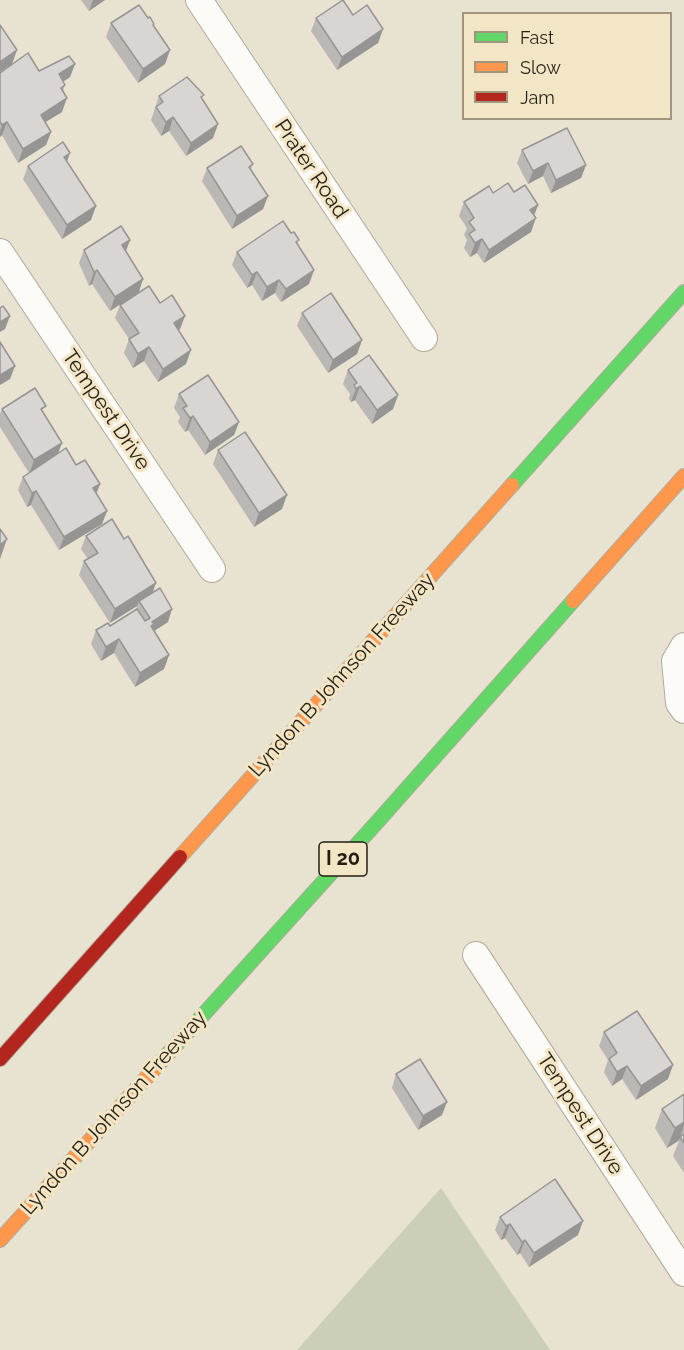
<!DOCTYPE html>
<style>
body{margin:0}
#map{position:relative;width:684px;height:1350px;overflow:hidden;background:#e8e2d0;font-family:Raleway,sans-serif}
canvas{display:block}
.legend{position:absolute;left:462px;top:12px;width:210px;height:108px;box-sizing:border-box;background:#f3e6c6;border:2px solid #a0967e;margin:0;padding:8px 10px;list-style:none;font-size:18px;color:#241f13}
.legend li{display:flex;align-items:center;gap:12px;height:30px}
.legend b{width:30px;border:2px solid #a0967e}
</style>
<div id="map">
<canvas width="684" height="1350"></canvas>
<ul class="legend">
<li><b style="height:8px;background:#63d668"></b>Fast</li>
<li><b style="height:8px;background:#ff974d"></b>Slow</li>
<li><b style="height:8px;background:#b3261e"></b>Jam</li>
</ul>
</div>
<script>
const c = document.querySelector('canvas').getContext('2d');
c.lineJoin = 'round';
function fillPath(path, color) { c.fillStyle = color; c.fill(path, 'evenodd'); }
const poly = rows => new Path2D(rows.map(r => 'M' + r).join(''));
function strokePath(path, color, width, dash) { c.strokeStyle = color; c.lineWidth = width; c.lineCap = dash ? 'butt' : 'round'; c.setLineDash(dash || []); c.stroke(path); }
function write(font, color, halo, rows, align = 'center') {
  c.font = font + ' Raleway,sans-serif'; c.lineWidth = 6; c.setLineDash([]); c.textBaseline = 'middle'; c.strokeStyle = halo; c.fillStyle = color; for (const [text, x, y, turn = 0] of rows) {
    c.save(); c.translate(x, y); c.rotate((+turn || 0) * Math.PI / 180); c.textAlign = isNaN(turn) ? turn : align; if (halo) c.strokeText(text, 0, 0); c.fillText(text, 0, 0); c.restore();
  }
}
fillPath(poly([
 [441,1188,550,1350,297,1350]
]), '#cbcfb7');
const street = poly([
 [199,0,424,338],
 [0,252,212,569],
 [684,646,675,661,679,703,684,710],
 [476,955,684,1273]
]);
const fast = poly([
 [512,485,684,292],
 [157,1066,379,820,573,601]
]);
const slow = poly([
 [573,601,684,476],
 [180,857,512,485],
 [0,1240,157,1066]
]);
const jam = poly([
 [0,1059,180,857]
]);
strokePath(street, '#aea99b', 28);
strokePath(fast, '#aea99b', 16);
strokePath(slow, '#aea99b', 16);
strokePath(jam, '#aea99b', 16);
strokePath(street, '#fcfbf8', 26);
strokePath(fast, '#63d668', 14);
strokePath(slow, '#ff974d', 14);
strokePath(jam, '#b3261e', 14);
fillPath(poly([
 [81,0,105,0,89,11],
 [353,15,383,29,378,43,337,70,311,31,316,18],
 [148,18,154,24,153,26,170,50,165,64,138,83,106,37,111,23],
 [75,64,70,77,63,81,65,85,63,91,62,112,45,122,51,132,46,145,18,163,2,135,0,137,0,73,39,71],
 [159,96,202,100,218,124,213,138,186,156,169,131,161,136,151,120],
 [522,150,586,165,581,178,551,193,543,176,528,184,517,163],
 [67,162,91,220,62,239,23,179,28,166],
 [253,164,251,169,268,196,263,209,232,229,202,181,207,168],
 [514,192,538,205,534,216,531,232,484,263,477,253,470,257,464,248,467,240,464,235,467,228,459,216,464,202,493,193],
 [291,233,299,240,297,245,314,270,309,284,281,302,275,293,262,301,252,285,247,288,232,265,237,252],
 [130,240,126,251,139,292,110,311,92,284,89,286,79,263,84,250],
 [160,303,185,316,180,329,179,331,186,364,158,382,144,361,133,368,124,353,129,339,115,318,120,305],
 [302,313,362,340,357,354,328,373,297,326],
 [348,370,398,395,393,409,372,424,355,400,351,402,349,399,350,394,343,384],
 [179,394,239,422,234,435,205,455,188,430,185,432,178,422,180,417,174,408],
 [2,409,43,413,58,453,76,465,100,484,96,494,107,511,102,524,59,550,31,505,27,507,18,490,23,477,29,473,0,427,0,414],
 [218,450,282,509,254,527,213,464],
 [86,536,153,592,168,622,154,631,169,655,164,669,135,687,114,653,101,661,91,644,96,630,110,626,136,610,137,606,110,623,79,575,84,561,88,559,81,549],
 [604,1032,668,1079,636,1100,622,1079,612,1086,604,1072,608,1060,599,1046],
 [396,1074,442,1115,418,1130,392,1088],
 [684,1094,684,1173,673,1156,679,1141,667,1148,655,1128,662,1109],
 [500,1217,578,1235,529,1267,520,1253,517,1255,505,1238,501,1240,495,1230]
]), '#bab7b5');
fillPath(poly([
 [93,0,105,0,89,11],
 [383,29,378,43,337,70,342,57],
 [17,50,12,64,0,72,0,62],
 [170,50,165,64,138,83,143,69],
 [75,64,70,77,54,88,59,74],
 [67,98,62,112,36,128,41,115],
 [173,117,169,131,161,136,166,122],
 [7,122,2,135,0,137,0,131,2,125],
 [218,124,213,138,186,156,191,143],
 [51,132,46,145,18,163,23,149],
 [70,153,65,167,64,157],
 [548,163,543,176,528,184,533,171],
 [586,165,581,178,551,193,556,180],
 [268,196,263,209,232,229,237,216],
 [538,205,533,218,530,210],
 [96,206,91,220,62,239,67,225],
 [536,218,531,232,484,263,489,250],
 [482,239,477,253,470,257,475,243],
 [130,240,125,253,122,245],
 [97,270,92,284,89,286,94,272],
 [314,270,309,284,281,302,286,289],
 [257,272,252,285,247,288,252,275],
 [143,279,139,292,110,311,115,297],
 [279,280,275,293,262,301,267,287],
 [10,316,5,329,0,332,0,322],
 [185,316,180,329,169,337,174,323],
 [362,340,357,354,328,373,333,360],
 [149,347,144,361,133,368,138,354],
 [191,350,186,364,158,382,163,369],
 [15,366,10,379,0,385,0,375],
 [360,386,355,400,351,402,356,389],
 [398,395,393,409,372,424,377,410],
 [193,416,188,430,185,432,190,418],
 [239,422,234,435,205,455,210,442],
 [62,443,57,456,29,474,34,460],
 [100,484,95,497,93,488],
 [36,491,31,505,27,507,32,493],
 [287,495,282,509,254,527,259,513],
 [107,511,102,524,59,550,64,537],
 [7,539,0,559,0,545],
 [156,583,151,597,139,601,137,606,110,623,115,609],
 [172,609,168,622,151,633,152,622],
 [119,639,114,653,101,661,106,647],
 [169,655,164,669,135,687,140,673],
 [673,1065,668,1079,636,1100,641,1086],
 [627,1066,622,1079,612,1086,617,1072],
 [447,1102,442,1115,418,1130,423,1116],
 [684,1122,684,1126,679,1140,667,1148,675,1128],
 [583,1221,578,1235,529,1267,534,1253],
 [510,1224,505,1238,501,1240,506,1226],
 [525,1240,520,1253,517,1255,522,1242]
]), '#979594');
const building = poly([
 [343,0,353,15,367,5,383,29,342,57,316,18,343,0],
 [139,5,148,18,150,17,154,24,153,25,170,50,143,69,111,23,139,5],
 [0,25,17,50,0,62,0,25],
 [28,53,39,71,69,56,75,64,59,74,65,85,61,88,67,98,41,115,51,132,23,149,7,122,2,125,0,121,0,73,28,53],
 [187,77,204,95,201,97,218,124,191,143,173,117,166,122,156,107,163,102,159,96,187,77],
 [567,128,586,165,556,180,548,163,533,171,522,150,567,128],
 [63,142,70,153,64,157,96,206,67,225,28,166,63,142],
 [241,146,253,164,249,167,268,196,237,216,207,168,241,146],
 [508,183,514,192,525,185,538,205,530,210,536,218,489,250,482,239,475,243,469,234,475,230,469,222,474,218,464,202,489,186,493,193,508,183],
 [283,221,291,233,294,232,299,240,296,242,314,270,286,289,279,280,267,287,257,272,252,275,237,252,283,221],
 [121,226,130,240,122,245,143,279,115,297,97,270,94,272,84,250,121,226],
 [149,286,160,303,172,295,185,316,174,323,191,350,163,369,149,347,138,354,129,339,139,333,120,305,149,286],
 [331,293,362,340,333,360,302,313,331,293],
 [3,306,10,316,0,322,0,308,3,306],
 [0,342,15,366,0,375,0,342],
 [369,355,398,395,377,410,360,386,356,389,354,385,357,383,348,370,369,355],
 [208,375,239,422,210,442,193,416,190,418,183,408,187,406,179,394,208,375],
 [35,388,46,406,41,409,62,443,34,460,2,409,35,388],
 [245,432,287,495,259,513,218,450,245,432],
 [66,448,76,465,85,460,100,484,93,488,107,511,64,537,36,491,32,493,23,477,66,448],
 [112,519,124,539,128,536,156,583,115,609,84,561,98,553,86,536,112,519],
 [0,529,7,539,0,545,0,529],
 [160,588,172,609,152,622,154,624,151,626,169,655,140,673,119,639,106,647,96,630,108,623,110,626,137,609,145,621,150,618,139,601,160,588],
 [637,1011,673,1065,641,1086,627,1066,617,1072,609,1059,617,1053,604,1032,637,1011],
 [420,1059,447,1102,423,1116,396,1074,420,1059],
 [684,1094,684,1122,675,1128,662,1109,684,1094],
 [684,1134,684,1143,680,1137,684,1134],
 [555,1179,583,1221,534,1253,525,1240,522,1242,510,1224,506,1226,500,1217,555,1179]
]);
fillPath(building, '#d8d5d3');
strokePath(building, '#979594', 1.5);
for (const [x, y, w] of [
 [343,859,48]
]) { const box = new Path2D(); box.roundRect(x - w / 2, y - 17, w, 34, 4.5); c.fillStyle = '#f3e6c6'; c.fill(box); strokePath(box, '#241f13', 1.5); }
write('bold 20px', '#241f13', null, [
 ["I 20",343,859]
]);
write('21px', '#241f13', '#f3e6c6', [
 ["Prater Road",311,169,56],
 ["Tempest Drive",106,410,56],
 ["Lyndon B Johnson Freeway",342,675,-48],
 ["Lyndon B Johnson Freeway",114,1113,-48],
 ["Tempest Drive",580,1114,57]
]);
</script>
